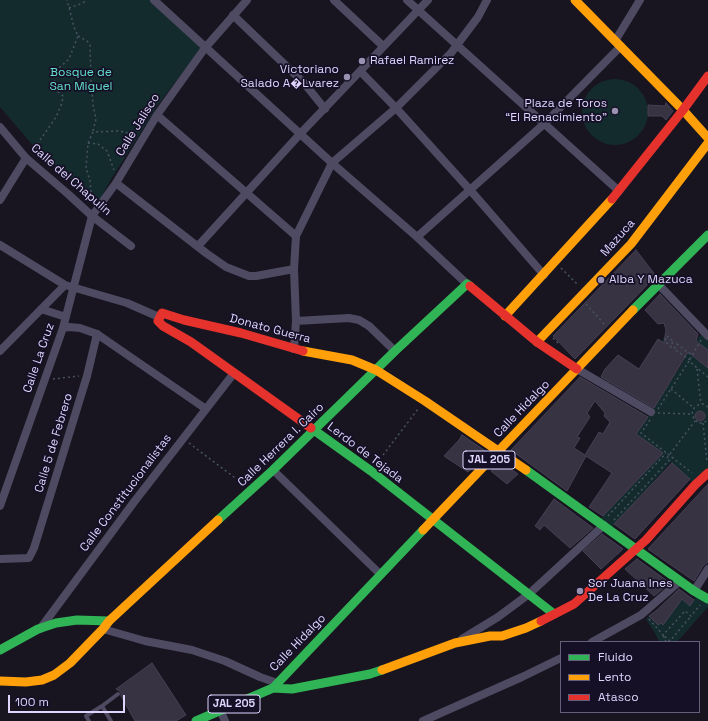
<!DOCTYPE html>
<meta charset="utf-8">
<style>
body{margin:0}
#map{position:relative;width:708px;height:721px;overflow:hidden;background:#181521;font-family:"Space Grotesk",sans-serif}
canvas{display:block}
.legend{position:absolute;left:560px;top:641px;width:140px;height:72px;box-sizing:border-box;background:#161026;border:1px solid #665f7c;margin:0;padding:5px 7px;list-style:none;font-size:12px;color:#dfd5fe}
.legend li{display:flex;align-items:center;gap:8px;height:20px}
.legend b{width:20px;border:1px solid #665f7c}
.scale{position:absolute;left:8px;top:695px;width:117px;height:18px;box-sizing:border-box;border:2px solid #dfd5fe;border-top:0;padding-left:5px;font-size:12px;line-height:14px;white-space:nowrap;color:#dfd5fe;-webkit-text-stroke:3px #161026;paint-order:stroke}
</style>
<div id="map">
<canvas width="708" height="721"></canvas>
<ul class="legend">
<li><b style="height:5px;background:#30b455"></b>Fluido</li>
<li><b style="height:5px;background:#ff9f0a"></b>Lento</li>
<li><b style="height:5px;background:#e5322d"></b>Atasco</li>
</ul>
<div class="scale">100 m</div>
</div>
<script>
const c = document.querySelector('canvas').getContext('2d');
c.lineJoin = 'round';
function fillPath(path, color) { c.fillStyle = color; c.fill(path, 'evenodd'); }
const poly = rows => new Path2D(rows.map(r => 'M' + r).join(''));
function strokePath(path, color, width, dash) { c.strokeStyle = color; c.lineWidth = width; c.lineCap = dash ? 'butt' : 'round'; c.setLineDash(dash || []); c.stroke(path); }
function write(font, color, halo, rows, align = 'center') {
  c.font = font + ' "Space Grotesk",sans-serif'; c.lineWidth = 3.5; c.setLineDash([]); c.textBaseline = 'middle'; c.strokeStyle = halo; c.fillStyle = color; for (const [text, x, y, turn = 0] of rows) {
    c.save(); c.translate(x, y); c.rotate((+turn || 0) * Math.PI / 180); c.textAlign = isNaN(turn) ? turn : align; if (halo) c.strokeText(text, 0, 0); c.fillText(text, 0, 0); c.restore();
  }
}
fillPath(poly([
 [0,0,150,0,201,48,158,105,110,181,98,203,36,149,0,107],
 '582 112a33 33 0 1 1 66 0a33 33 0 1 1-66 0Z',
 [703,331,708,336,708,472,695,485,671,462,610,530,598,521,663,453,636,434,649,415,579,366,653,409,685,359,662,342,666,332,689,352],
 [697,595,708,601,708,607,677,642,659,642,656,635,646,619,649,616,657,625,661,623,663,625,682,599,690,606]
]), '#142b2e');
const building = poly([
 [666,103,673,111,666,120,662,116,648,116,648,105,665,106,666,103],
 [636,250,656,276,575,359,553,336,636,250],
 [660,294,698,334,696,341,708,350,708,368,688,352,654,408,601,377,605,369,618,355,639,369,658,339,664,343,666,330,664,323,658,324,645,310,660,294],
 [580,377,648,417,636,434,663,453,603,516,589,507,612,473,586,456,567,491,511,450,580,377],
 [595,401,605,413,604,416,610,422,603,434,599,432,585,455,574,448,580,438,577,437,590,417,587,413,595,401],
 '695 416a5 5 0 1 1 10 0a5 5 0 1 1-10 0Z',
 [462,435,487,452,468,472,444,456,459,440,462,435],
 [500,461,518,474,507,484,491,471,500,461],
 [672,463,690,479,635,539,614,524,672,463],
 [708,484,708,562,703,566,694,581,648,549,708,484],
 [554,499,593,528,570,548,544,525,540,530,535,526,554,499],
 [602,534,623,549,601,569,583,551,602,534],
 [637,559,670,583,654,596,625,569,637,559],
 [679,589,694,600,690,606,682,599,663,625,661,623,658,625,649,616,657,610,679,589],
 [152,663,186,715,176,721,135,721,121,696,121,692,116,689,152,663]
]);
fillPath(building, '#383343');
strokePath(building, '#464054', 1);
strokePath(poly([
 [69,8,83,3,86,0],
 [78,36,87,41,90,45,91,80,93,105,96,119,93,131],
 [88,143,98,144,107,151,114,170],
 [32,152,36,149,38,143,56,117,62,103,63,96,52,87,60,67,69,59,78,36,74,27,67,0],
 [92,202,90,181,86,168,88,143,93,132,118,131,126,132,135,139],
 [561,268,578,285],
 [586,304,605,325],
 [667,336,674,342,672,343,671,347,665,341,667,336],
 [553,338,559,344],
 [690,359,701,340],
 [690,360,674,349,677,344,693,356],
 [697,369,701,404],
 [53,379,79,376],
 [671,389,694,408],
 [708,407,703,404,698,405,694,408,692,414,694,419,698,423,703,423,708,420],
 [658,409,689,361,708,377],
 [658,413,692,414],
 [650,420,641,433,692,473],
 [703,423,707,462],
 [189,443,243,484],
 [667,458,695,421],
 [377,463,418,409],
 [608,516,666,453],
 [614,520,672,457],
 [649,619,663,635,685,611,691,616,700,605],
 [666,642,663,635,670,641,691,616]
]), '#485362', 1.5, [2, 3]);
strokePath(poly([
 [102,706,118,694],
 [89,721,86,716,102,706,111,721]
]), '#4e4a62', 4);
strokePath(poly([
 [154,0,332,163,417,237,467,284],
 [334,0,383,46],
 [407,0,619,191],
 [233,15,304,83,325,109],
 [615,41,640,0],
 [360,71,396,108,471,191,544,275],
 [157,115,296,236],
 [0,127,26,158,68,194,92,216,131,246],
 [116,183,206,253,226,267,249,276,256,276,294,269],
 [0,200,26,158],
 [417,237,544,124,621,46],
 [0,245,65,285,127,303,159,317],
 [198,246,300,134,428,0],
 [659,285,708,336],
 [41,309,66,317],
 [296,321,349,318,359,320,369,326,395,351],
 [63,328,69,327,80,328,97,334,206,409],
 [294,349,296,321,294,269,296,236,332,163,396,108,451,53,478,17,487,0],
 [0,351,65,285],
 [577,369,651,412],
 [273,470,380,574],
 [0,506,63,328,92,216,116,183,157,115,205,48,247,0],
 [0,559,29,558,34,548,87,376,97,334],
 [694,591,708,569],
 [40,629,134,502,234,373],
 [103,629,145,641,192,650,225,661,260,677,277,683],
 [462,639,498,617,529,594,604,525],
 [592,642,641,615,680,581],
 [220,710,225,721],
 [423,721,522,677,561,658]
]), '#4e4a62', 8);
strokePath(poly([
 [633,310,708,235],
 [311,428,371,471,554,614],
 [526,470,694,591,708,599],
 [218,520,273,470,395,351,467,284,470,286],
 [0,650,38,629,56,623,77,620,109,621],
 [273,688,423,530],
 [196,721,273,688,292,689,370,674,382,670]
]), '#30b455', 9);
strokePath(poly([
 [575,0,683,110,708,138],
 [505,316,612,199],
 [537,342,631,244,708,143],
 [303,351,352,360,376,370,425,401,526,470],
 [423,530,633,310],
 [382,670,455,643,490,636,502,636,526,628,541,621],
 [0,681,26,682,42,680,54,675,70,663,103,629,109,621,218,520]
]), '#ff9f0a', 9);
strokePath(poly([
 [612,199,683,110,708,76],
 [470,286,537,342,577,369],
 [303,351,241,333,184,320,162,313,158,321,163,326,191,342,311,428],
 [541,621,574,604,646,540,695,485,708,473]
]), '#e5322d', 9);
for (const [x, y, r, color] of [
 [362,61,4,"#9992b1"],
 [347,77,4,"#9992b1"],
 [615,111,4,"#9992b1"],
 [601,280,4,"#9992b1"],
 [580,591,4,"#9992b1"]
]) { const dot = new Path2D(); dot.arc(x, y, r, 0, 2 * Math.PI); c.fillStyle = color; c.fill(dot); strokePath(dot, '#161026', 1.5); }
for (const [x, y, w] of [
 [489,460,52],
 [234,704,52]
]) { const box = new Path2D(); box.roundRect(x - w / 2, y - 9, w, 18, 3); c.fillStyle = '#161026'; c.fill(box); strokePath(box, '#dfd5fe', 1); }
write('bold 11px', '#dfd5fe', null, [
 ["JAL 205",489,460],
 ["JAL 205",234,704]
]);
write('12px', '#dfd5fe', '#161026', [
 ["Rafael Ramirez",370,61],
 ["Victoriano",339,70,"right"],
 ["Salado A�Lvarez",339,84,"right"],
 ["Plaza de Toros",607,104,"right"],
 ["“El Renacimiento”",607,118,"right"],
 ["Alba Y Mazuca",609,280],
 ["Sor Juana Ines",588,584],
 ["De La Cruz",588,598]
], 'left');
write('12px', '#62decc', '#161026', [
 ["Bosque de",81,73],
 ["San Miguel",81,87]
]);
write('12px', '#dfd5fe', '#161026', [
 ["Calle Jalisco",138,125,-58],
 ["Calle del Chapulín",71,180,41],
 ["Mazuca",618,238,-49],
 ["Donato Guerra",270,329,15],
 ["Calle La Cruz",39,358,-71],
 ["Calle Hidalgo",522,409,-46],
 ["Calle 5 de Febrero",54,443,-73],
 ["Calle Herrera I. Cairo",281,445,-44],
 ["Lerdo de Tejada",365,453,37],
 ["Calle Constitucionalistas",126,493,-53],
 ["Calle Hidalgo",298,643,-46]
]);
</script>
